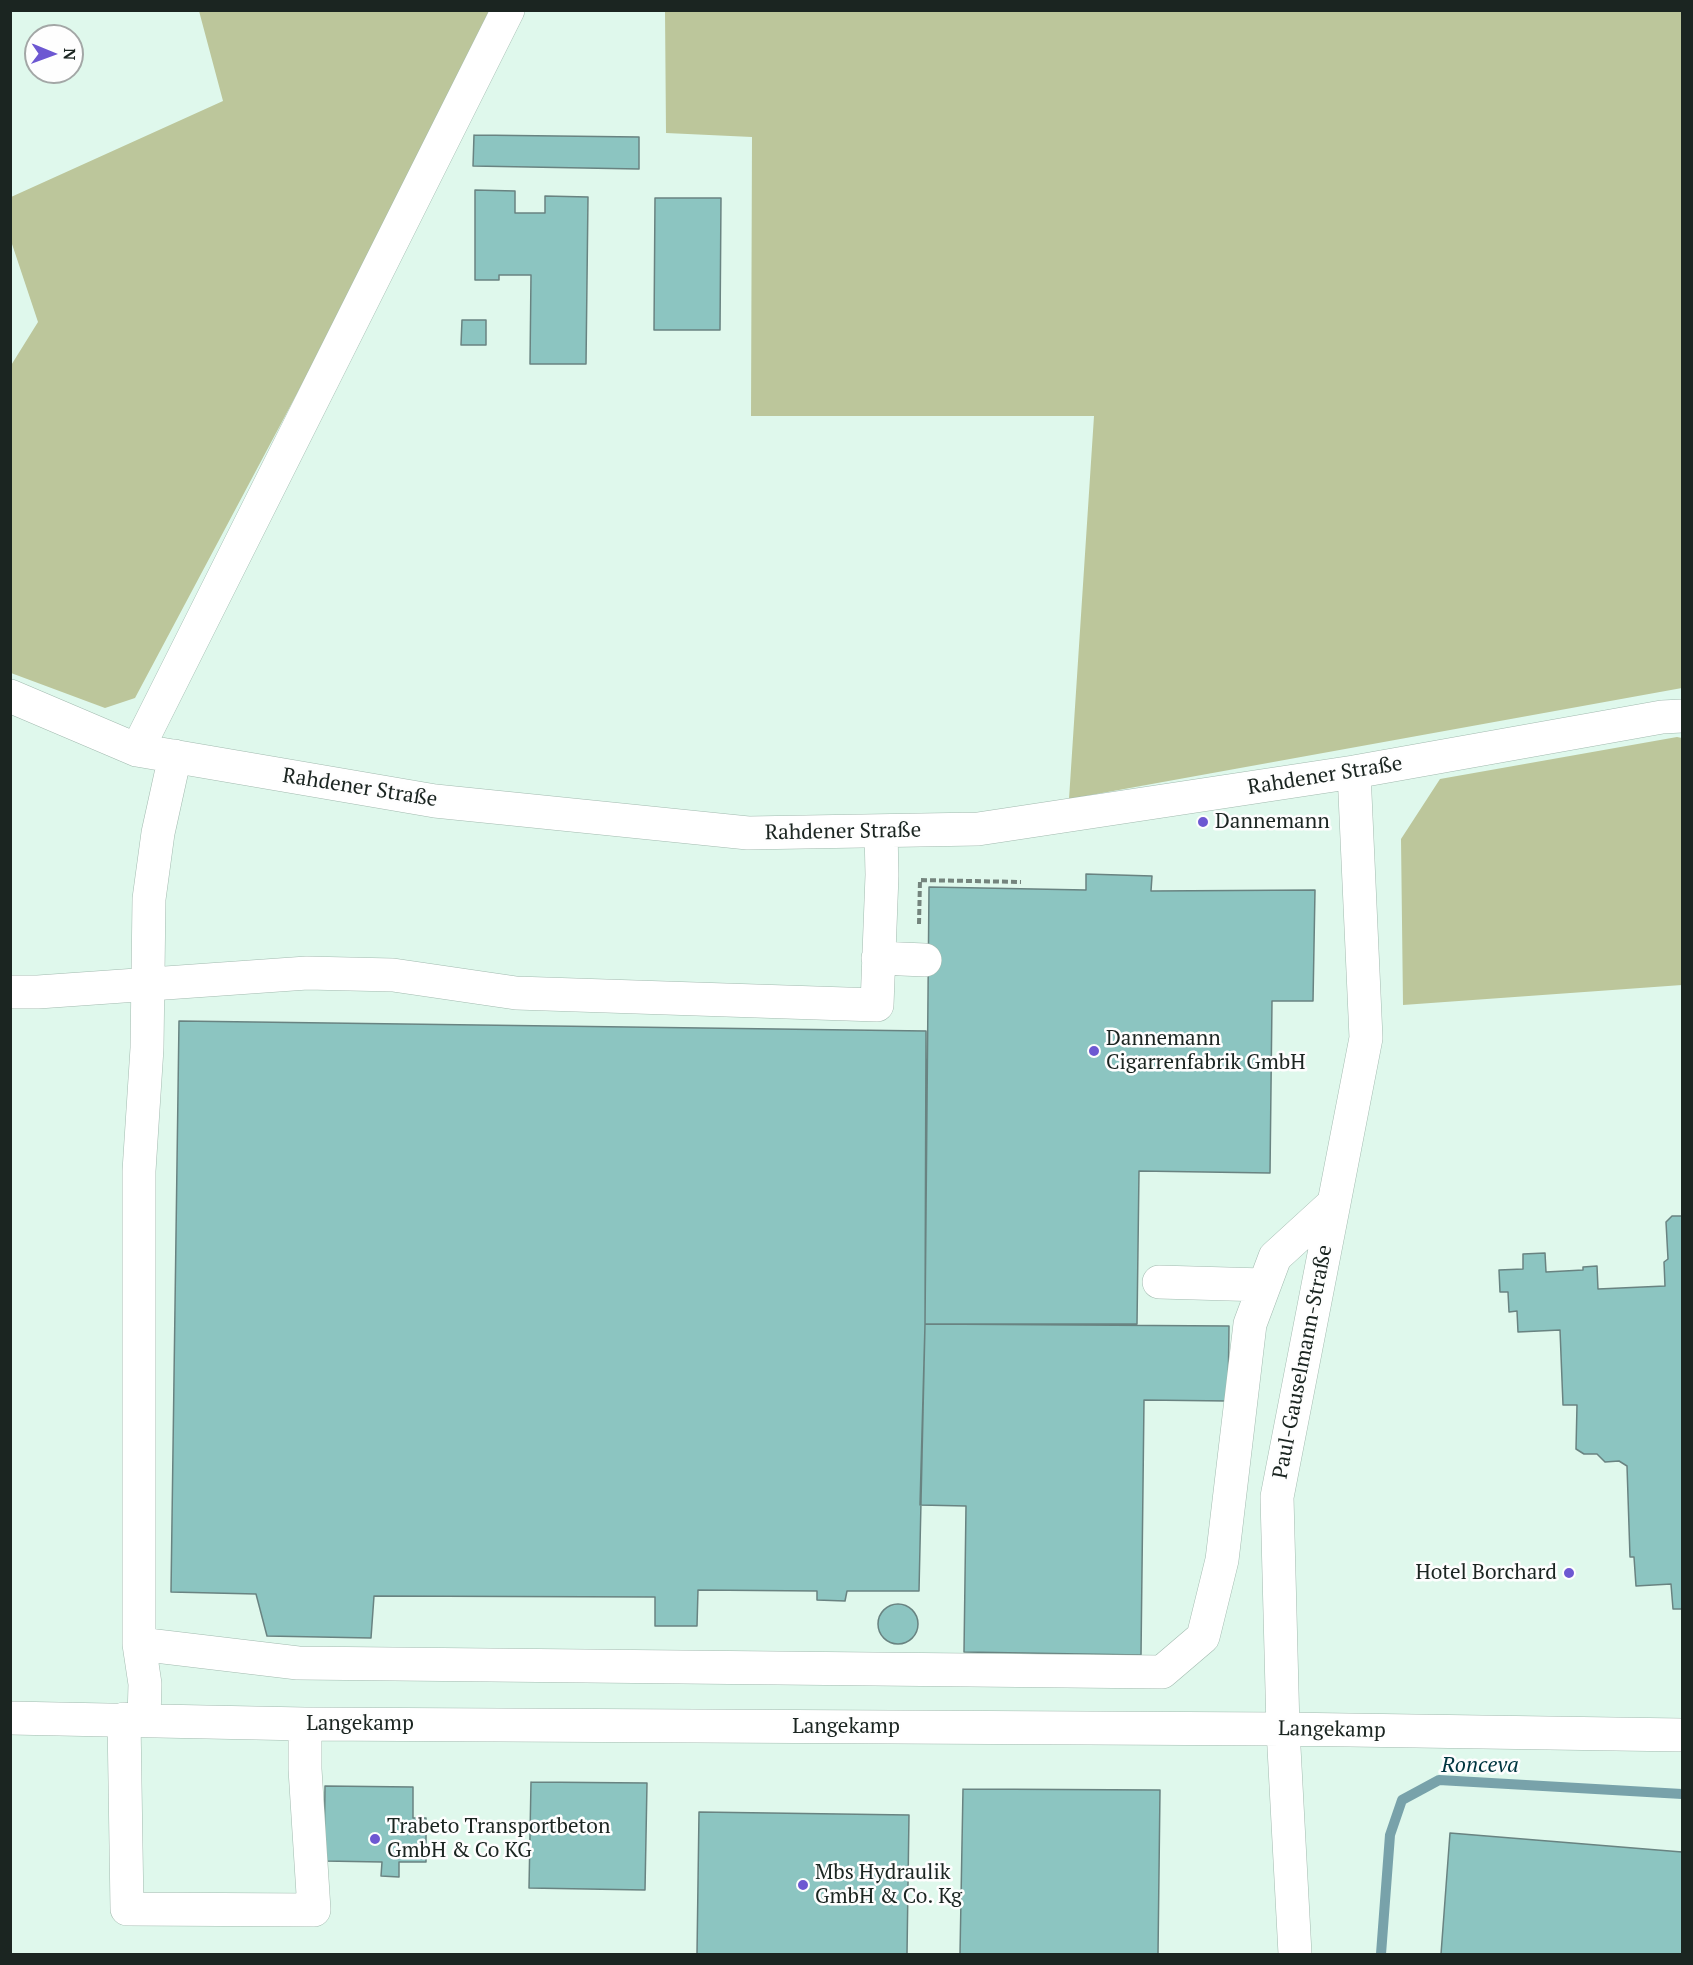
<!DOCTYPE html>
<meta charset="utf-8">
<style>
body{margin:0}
#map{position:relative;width:1693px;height:1965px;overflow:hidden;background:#dff8ec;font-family:"PT Serif",serif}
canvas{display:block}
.frame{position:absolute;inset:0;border:12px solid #1b2521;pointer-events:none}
.north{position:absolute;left:24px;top:24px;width:60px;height:60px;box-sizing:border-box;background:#fefefe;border:2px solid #a3a7a6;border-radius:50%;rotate:91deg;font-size:16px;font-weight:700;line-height:24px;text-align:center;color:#1b2521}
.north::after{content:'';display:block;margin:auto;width:21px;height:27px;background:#6d58d2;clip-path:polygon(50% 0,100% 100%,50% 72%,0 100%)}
</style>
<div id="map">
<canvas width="1693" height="1965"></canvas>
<div class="frame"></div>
<div class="north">N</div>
</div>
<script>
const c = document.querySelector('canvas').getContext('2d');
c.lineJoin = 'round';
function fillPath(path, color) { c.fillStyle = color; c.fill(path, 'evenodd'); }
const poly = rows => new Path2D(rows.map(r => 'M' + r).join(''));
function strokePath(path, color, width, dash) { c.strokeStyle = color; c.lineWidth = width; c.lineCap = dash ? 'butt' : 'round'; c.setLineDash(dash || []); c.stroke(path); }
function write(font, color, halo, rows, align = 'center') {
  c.font = font + ' "PT Serif",serif'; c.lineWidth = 5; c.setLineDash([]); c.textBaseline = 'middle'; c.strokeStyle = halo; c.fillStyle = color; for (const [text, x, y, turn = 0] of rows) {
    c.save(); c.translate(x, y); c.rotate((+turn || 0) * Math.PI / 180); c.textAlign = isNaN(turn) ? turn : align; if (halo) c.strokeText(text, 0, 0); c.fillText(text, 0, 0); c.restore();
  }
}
fillPath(poly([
 [199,11,494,11,350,294,135,698,105,708,11,673,10,367,38,322,11,241,11,197,223,101],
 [665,11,1682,11,1682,688,1069,799,1094,416,751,416,752,137,666,133],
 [1677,737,1682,738,1682,985,1403,1005,1401,839,1440,779]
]), '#bcc69b');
strokePath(poly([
 [1381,1954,1390,1835,1402,1800,1439,1780,1682,1794]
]), '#78a2aa', 10);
const building = poly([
 [474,135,639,137,639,169,473,166,474,135],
 [475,190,515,191,515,213,545,213,545,196,588,197,586,364,530,364,531,275,499,275,499,280,475,280,475,190],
 [655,198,721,198,720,330,654,330,655,198],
 [462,320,486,320,486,345,461,345,462,320],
 [1086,874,1152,876,1151,891,1315,890,1313,1001,1272,1001,1270,1173,1139,1171,1137,1324,925,1324,929,887,1086,890,1086,874],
 [179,1021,926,1031,925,1324,919,1591,847,1591,845,1601,817,1600,817,1591,698,1590,697,1626,655,1626,655,1597,374,1596,371,1638,267,1636,256,1594,171,1592,179,1021],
 [1672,1216,1682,1216,1682,1609,1673,1609,1671,1584,1636,1586,1634,1557,1630,1557,1627,1466,1619,1461,1605,1462,1597,1454,1584,1454,1576,1449,1577,1405,1563,1405,1560,1330,1518,1332,1517,1311,1509,1312,1508,1292,1500,1292,1499,1270,1523,1269,1523,1254,1545,1253,1546,1272,1583,1270,1583,1267,1597,1266,1598,1289,1665,1286,1664,1262,1668,1259,1666,1222,1672,1216],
 [925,1324,1229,1326,1228,1401,1144,1400,1141,1655,964,1652,966,1506,920,1505,925,1324],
 '878 1624a20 20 0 1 1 40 0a20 20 0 1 1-40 0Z',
 [531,1782,647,1783,645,1890,529,1888,531,1782],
 [325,1786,413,1787,413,1818,426,1818,426,1862,399,1862,399,1877,381,1876,382,1862,324,1861,325,1786],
 [963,1789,1160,1790,1158,1954,960,1954,963,1789],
 [699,1812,909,1815,907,1954,697,1954,699,1812],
 [1450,1833,1682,1852,1682,1954,1441,1954,1450,1833]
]);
fillPath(building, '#8cc5c1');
strokePath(building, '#698381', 1.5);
const minor = poly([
 [10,696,137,750,435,801,748,833,978,829,1354,772,1662,717,1682,716],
 [137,750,508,10],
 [878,958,925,960],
 [10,992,38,992,307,973,393,975,516,993,877,1005,882,875,881,831],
 [1159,1282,1264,1285],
 [139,1644,298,1663,1162,1672,1203,1637,1222,1560,1250,1324,1275,1257,1333,1204],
 [10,1718,305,1724,1283,1729,1682,1735],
 [124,1719,127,1909,314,1910,305,1769,305,1724],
 [144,1719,145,1684,139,1644,139,1171,147,1048,149,899,158,833,175,756],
 [1295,1954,1283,1729,1277,1497,1366,1038,1354,772]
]);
strokePath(minor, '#a2baaf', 34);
strokePath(poly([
 [919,924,920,880,1021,882]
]), '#74847d', 4, [6, 3]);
strokePath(minor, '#fff', 33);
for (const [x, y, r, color] of [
 [1203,822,6,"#6d58d2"],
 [1094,1051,6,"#6d58d2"],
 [1569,1573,6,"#6d58d2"],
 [375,1839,6,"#6d58d2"],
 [803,1885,6,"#6d58d2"]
]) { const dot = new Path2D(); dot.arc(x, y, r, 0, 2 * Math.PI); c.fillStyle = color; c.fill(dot); strokePath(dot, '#fefefe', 2); }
write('21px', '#1b2521', '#fefefe', [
 ["Rahdener Straße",1325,776,-9],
 ["Rahdener Straße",360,788,9],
 ["Rahdener Straße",843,832,-1],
 ["Paul-Gauselmann-Straße",1303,1362,-79],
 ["Langekamp",360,1724],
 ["Langekamp",846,1727],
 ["Langekamp",1332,1730,1]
]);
write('21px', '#1b2521', '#fefefe', [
 ["Dannemann",1215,822],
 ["Dannemann",1106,1039],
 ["Cigarrenfabrik GmbH",1106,1063],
 ["Hotel Borchard",1557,1573,"right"],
 ["Trabeto Transportbeton",387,1827],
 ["GmbH & Co KG",387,1851],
 ["Mbs Hydraulik",815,1873],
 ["GmbH & Co. Kg",815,1897]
], 'left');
write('italic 22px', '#003640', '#fefefe', [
 ["Ronceva",1480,1766]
]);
</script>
